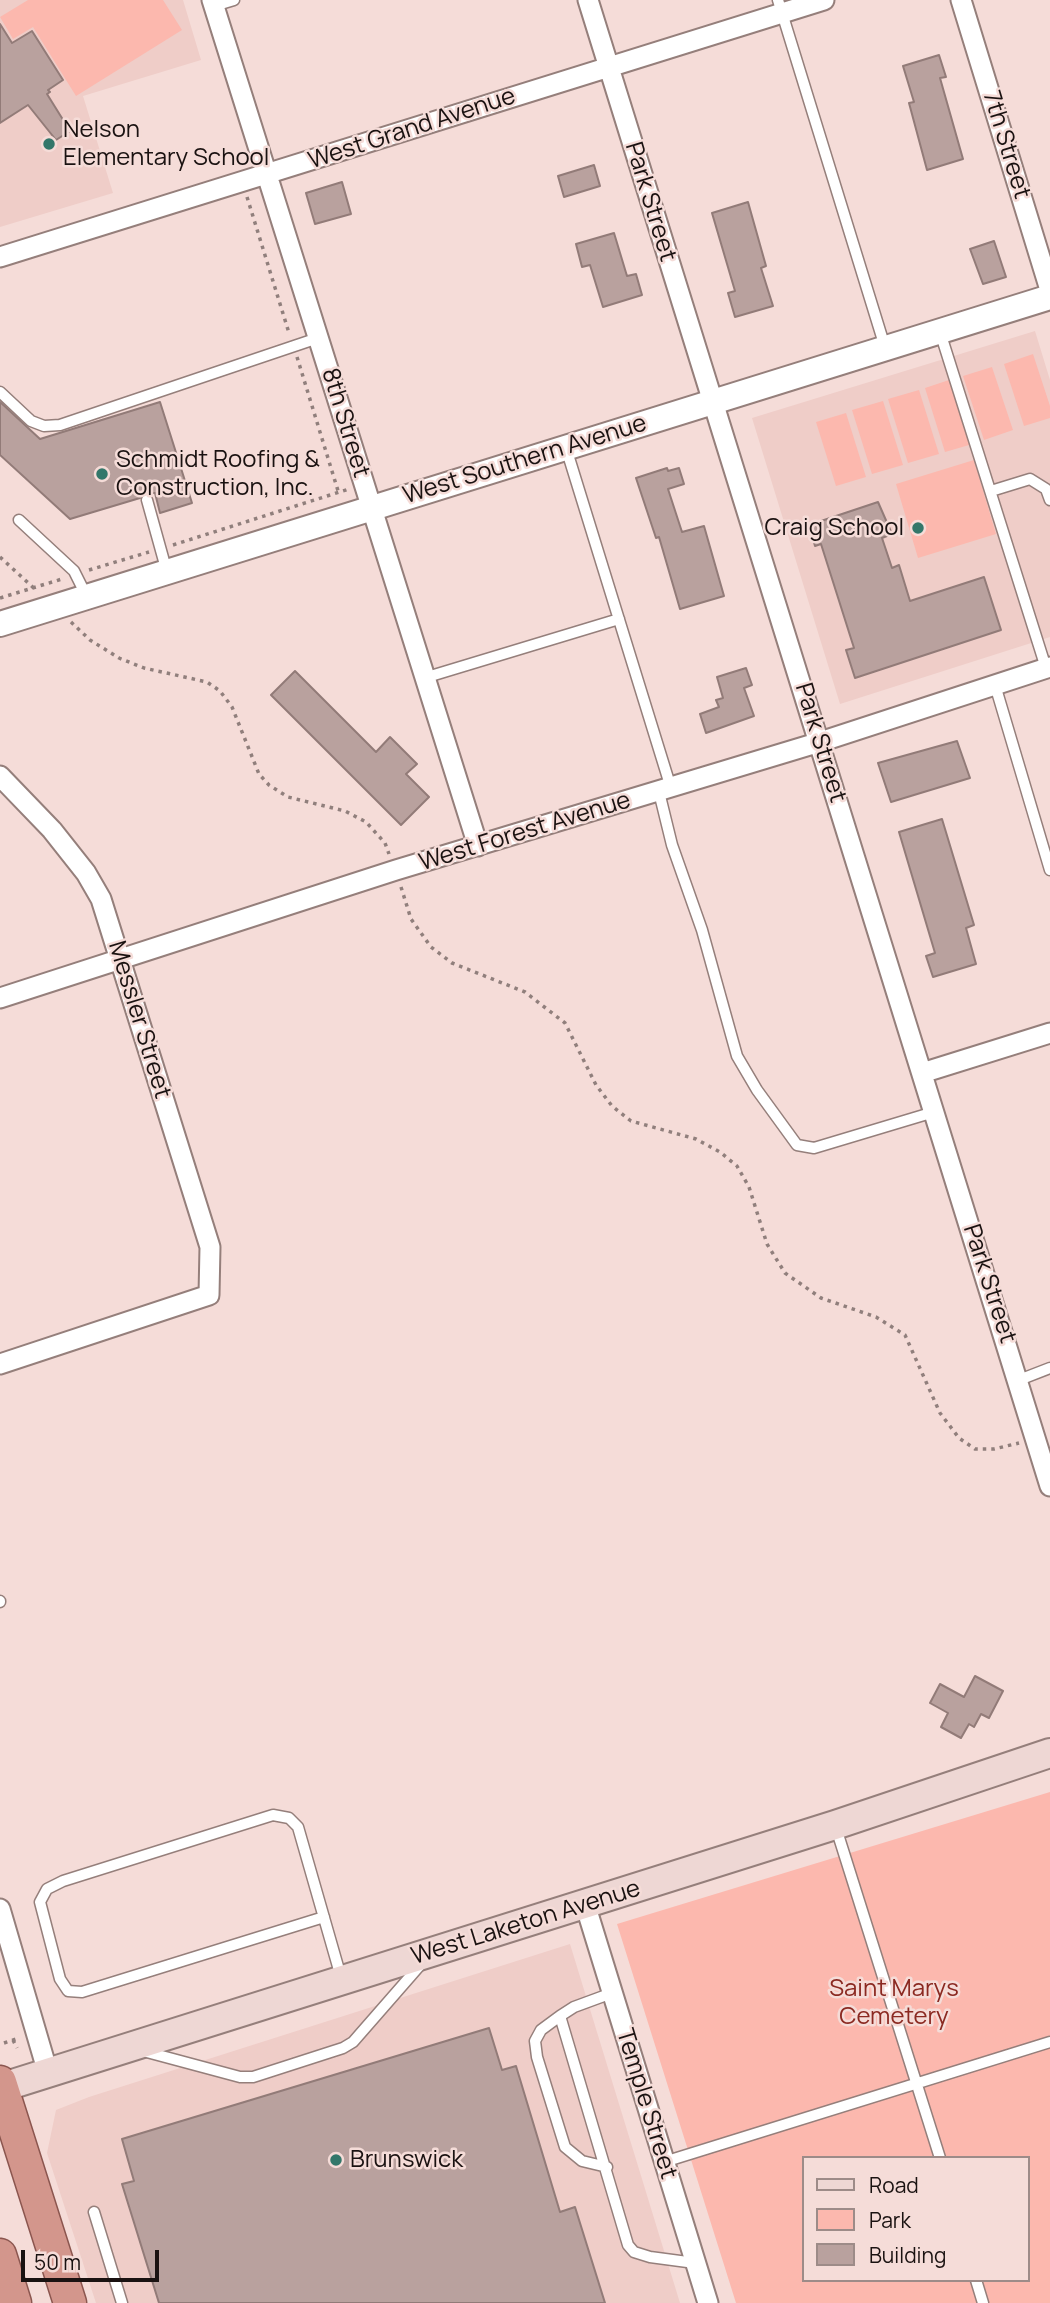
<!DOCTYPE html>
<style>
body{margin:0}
#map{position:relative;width:1050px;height:2303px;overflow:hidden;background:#f5dcd8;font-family:Manrope,sans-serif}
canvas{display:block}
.legend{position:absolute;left:802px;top:2156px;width:228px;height:126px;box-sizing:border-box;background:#f5dcd8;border:2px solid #9d8b88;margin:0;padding:9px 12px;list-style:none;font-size:21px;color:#1a1211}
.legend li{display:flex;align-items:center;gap:14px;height:35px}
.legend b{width:35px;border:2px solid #9d8b88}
.scale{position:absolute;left:21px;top:2250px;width:138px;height:32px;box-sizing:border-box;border:4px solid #1a1211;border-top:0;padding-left:9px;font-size:21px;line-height:24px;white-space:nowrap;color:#1a1211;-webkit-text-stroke:5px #f5dcd8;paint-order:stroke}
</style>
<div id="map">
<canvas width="1050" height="2303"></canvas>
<ul class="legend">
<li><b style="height:9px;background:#eed7d4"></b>Road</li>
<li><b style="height:19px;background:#fcb8ae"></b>Park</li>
<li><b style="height:19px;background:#b9a19e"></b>Building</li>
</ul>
<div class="scale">50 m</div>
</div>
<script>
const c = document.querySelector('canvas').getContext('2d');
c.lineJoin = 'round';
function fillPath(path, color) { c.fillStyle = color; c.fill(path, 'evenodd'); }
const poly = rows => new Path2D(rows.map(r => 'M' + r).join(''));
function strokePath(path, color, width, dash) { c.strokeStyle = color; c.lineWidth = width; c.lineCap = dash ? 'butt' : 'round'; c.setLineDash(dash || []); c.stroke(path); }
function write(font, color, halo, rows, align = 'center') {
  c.font = font + ' Manrope,sans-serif'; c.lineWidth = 5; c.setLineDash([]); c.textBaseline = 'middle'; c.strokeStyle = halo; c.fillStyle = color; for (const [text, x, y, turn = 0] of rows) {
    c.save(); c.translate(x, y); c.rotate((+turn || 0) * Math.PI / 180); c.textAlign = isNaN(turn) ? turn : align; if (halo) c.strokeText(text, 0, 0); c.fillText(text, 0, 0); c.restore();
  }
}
fillPath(poly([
 [0,0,183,0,201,60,83,96,113,193,0,227],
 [1035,331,1050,380,1050,637,840,704,752,418],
 [570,1944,680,2303,96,2303,47,2153,56,2110,89,2097]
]), '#efcdc8');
fillPath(poly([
 [28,0,163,0,182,30,76,96,33,27,13,39,0,17],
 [1033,354,1050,406,1050,418,1024,426,1004,364],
 [992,367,1013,430,984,440,963,376],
 [955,378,976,443,945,452,925,388],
 [919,390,939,454,908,463,888,399],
 [883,401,903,465,872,474,852,410],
 [846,413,866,477,836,486,816,422],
 [974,460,996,534,918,558,896,484],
 [1050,1792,1050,2303,736,2303,617,1924],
 [803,2158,1027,2158,1027,2280,803,2280]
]), '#fcb8ae');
const building = poly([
 [0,24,12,43,32,31,63,80,48,90,50,92,47,94,70,131,56,140,28,105,0,123,0,24],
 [939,55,946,77,940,78,963,159,927,170,909,103,914,102,903,66,939,55],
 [594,165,600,186,564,197,558,176,594,165],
 [342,182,351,214,315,224,306,193,342,182],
 [748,202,766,266,761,268,773,306,735,317,728,293,735,291,712,213,748,202],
 [614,233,627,276,636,274,642,295,603,307,590,265,582,267,576,244,614,233],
 [994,241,1006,277,983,284,970,249,994,241],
 [0,402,40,439,160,402,192,503,160,513,155,493,146,493,140,498,70,519,0,455,0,402],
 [667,468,668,471,679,468,684,484,668,489,682,532,704,526,724,596,680,609,659,537,656,538,636,478,667,468],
 [878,502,892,534,882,538,892,568,899,565,910,601,984,577,1001,630,855,678,846,650,854,648,821,544,815,546,809,525,878,502],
 [746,668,752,685,744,688,754,716,706,733,700,714,719,707,716,700,723,698,717,677,746,668],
 [295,671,376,752,390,737,417,764,406,774,429,797,401,825,271,695,295,671],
 [957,741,970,778,891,802,878,763,957,741],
 [942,819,974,925,966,928,976,964,933,977,926,956,935,953,899,832,942,819],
 [975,1676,1003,1691,989,1718,981,1714,974,1727,969,1724,961,1738,941,1727,948,1713,930,1703,940,1684,964,1697,975,1676],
 [489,2028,502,2070,516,2066,560,2212,575,2207,605,2303,159,2303,122,2184,134,2181,122,2139,489,2028]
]);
fillPath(building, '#b9a19e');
strokePath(building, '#927b78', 2);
const service = poly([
 [778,0,885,347],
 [214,6,234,0],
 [940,332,1046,668],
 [0,392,31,421,44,426,60,425,318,338],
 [566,448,671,788],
 [991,491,1030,479,1046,489,1050,500],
 [147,500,167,572],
 [19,520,74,571,87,597],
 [424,678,619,619],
 [995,685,1050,870],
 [659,792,672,845,702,930,737,1056,757,1090,797,1145,814,1148,934,1112],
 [1019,1380,1050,1368],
 [0,1601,0,1602],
 [836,1828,940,2158],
 [324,1917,82,1992,68,1991,60,1979,40,1902,47,1889,63,1881,273,1815,289,1818,298,1827,341,1977],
 [612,1993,574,2007,560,2016,628,2245,634,2252,650,2257,695,2263],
 [560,2016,541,2030,535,2041,537,2057,565,2147,582,2161,607,2167],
 [143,2051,240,2077,253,2077,343,2048,353,2042,422,1963],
 [664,2162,1050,2042],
 [94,2212,122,2303],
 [976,2280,983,2303]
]);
const minor = poly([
 [212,0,478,846],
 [588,0,1050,1486],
 [961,0,1050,290],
 [0,257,824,0],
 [0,776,52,830,86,873,101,899,210,1247,209,1295,0,1364],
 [0,998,396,870,820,742,1050,667],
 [922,1073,1050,1033],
 [585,1904,708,2303],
 [0,1909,48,2073]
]);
const tertiary = poly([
 [0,624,1050,297]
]);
const secondary = poly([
 [0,2088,835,1825,1050,1753]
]);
const trunk = poly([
 [0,2082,70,2303],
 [0,2255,15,2303]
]);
strokePath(service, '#957f7b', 13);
strokePath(minor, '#957f7b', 23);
strokePath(tertiary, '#957f7b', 28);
strokePath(secondary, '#957f7b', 32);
strokePath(trunk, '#8b564f', 35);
strokePath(poly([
 [247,197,289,333],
 [297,357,339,494],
 [173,545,349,489],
 [0,557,37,591],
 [89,570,149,552],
 [0,598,62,579],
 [71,622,90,640,119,658,144,668,207,682,220,691,232,707,259,774,269,785,288,797,345,811,366,822,385,843,389,854],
 [401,887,411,919,431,947,452,963,525,992,565,1023,596,1085,612,1106,631,1121,696,1139,720,1152,737,1166,749,1187,767,1244,785,1273,821,1298,876,1317,905,1335,940,1413,959,1438,975,1449,994,1449,1019,1443],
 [13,2040,17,2048],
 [4,2043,19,2038]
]), '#907f7c', 3.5, [3.5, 5]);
strokePath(service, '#fff', 10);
strokePath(minor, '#fff', 19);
strokePath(tertiary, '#fff', 24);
strokePath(secondary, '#eed7d4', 28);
strokePath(trunk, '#d3968c', 32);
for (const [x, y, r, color] of [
 [49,144,7,"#33776a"],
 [102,474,7,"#33776a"],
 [918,528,7,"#33776a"],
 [336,2160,7,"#33776a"]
]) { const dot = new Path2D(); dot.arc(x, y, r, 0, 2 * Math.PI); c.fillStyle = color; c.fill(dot); strokePath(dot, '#f5dcd8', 2.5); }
write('24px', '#1a1211', '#f5dcd8', [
 ["West Grand Avenue",412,129,-18],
 ["7th Street",1006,145,73],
 ["Park Street",650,202,73],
 ["8th Street",345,423,73],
 ["West Southern Avenue",525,460,-17],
 ["Park Street",820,743,73],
 ["West Forest Avenue",525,832,-17],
 ["Messler Street",139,1020,73],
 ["Park Street",989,1284,72],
 ["West Laketon Avenue",526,1923,-17],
 ["Temple Street",646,2104,73]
]);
write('24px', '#1a1211', '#f5dcd8', [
 ["Nelson",63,130],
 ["Elementary School",63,158],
 ["Schmidt Roofing &",116,460],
 ["Construction, Inc.",116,488],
 ["Craig School",904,528,"right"],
 ["Brunswick",350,2160]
], 'left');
write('24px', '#8b2921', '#f5dcd8', [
 ["Saint Marys",894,1989],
 ["Cemetery",894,2017]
]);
</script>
